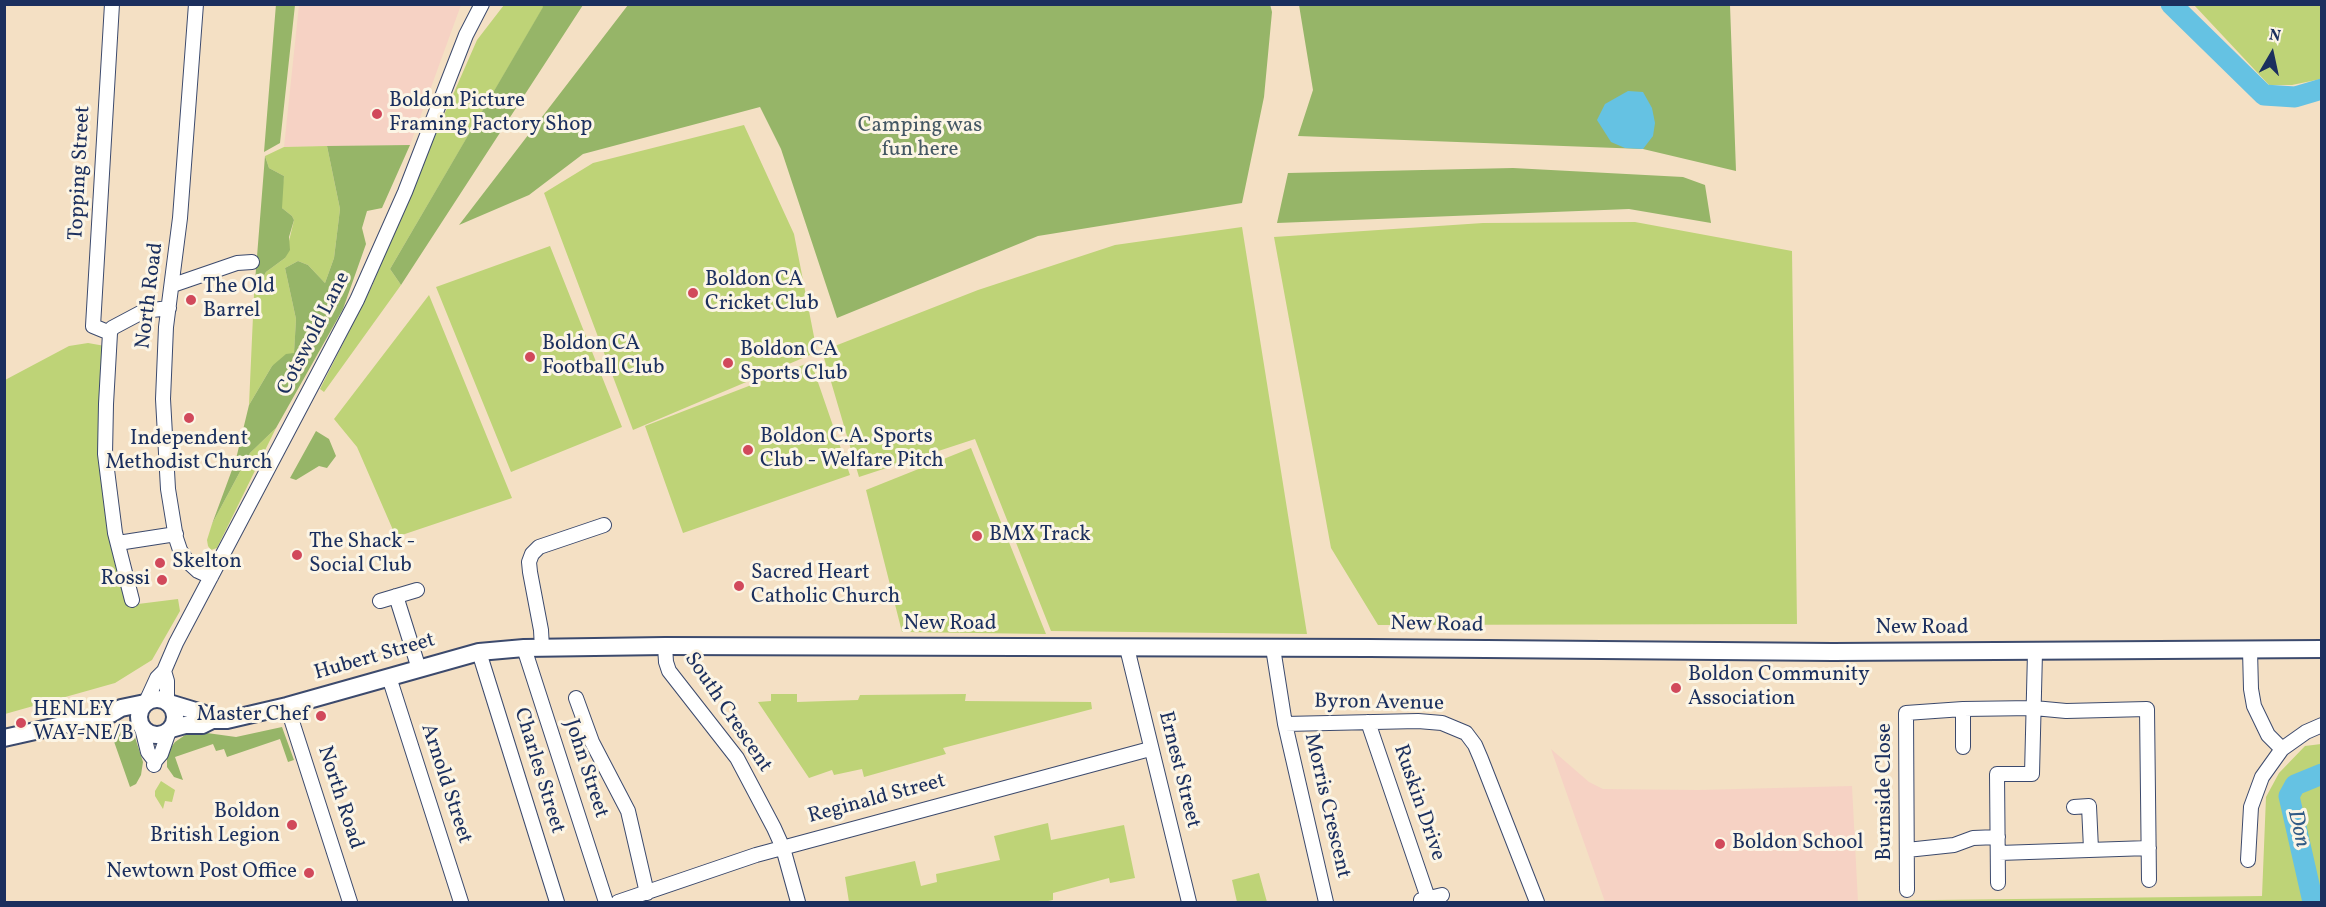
<!DOCTYPE html>
<style>
body{margin:0}
#map{position:relative;width:2326px;height:907px;overflow:hidden;background:#f4e0c4;font-family:Vollkorn,serif}
canvas{display:block}
.frame{position:absolute;inset:0;border:6px solid #1b2f5e;pointer-events:none}
.north{position:absolute;left:2242px;top:24px;width:60px;height:60px;-webkit-text-stroke:4px #fcf5e5;paint-order:stroke;rotate:9deg;font-size:16px;font-weight:700;line-height:24px;text-align:center;color:#1b2f5e}
.north::after{content:'';display:block;margin:auto;width:21px;height:27px;background:#1b2f5e;clip-path:polygon(50% 0,100% 100%,50% 72%,0 100%)}
</style>
<div id="map">
<canvas width="2326" height="907"></canvas>
<div class="frame"></div>
<div class="north">N</div>
</div>
<script>
const c = document.querySelector('canvas').getContext('2d');
c.lineJoin = 'round';
function fillPath(path, color) { c.fillStyle = color; c.fill(path, 'evenodd'); }
const poly = rows => new Path2D(rows.map(r => 'M' + r).join(''));
function strokePath(path, color, width, dash) { c.strokeStyle = color; c.lineWidth = width; c.lineCap = dash ? 'butt' : 'round'; c.setLineDash(dash || []); c.stroke(path); }
function write(font, color, halo, rows, align = 'center') {
  c.font = font + ' Vollkorn,serif'; c.lineWidth = 6; c.setLineDash([]); c.textBaseline = 'middle'; c.strokeStyle = halo; c.fillStyle = color; for (const [text, x, y, turn = 0] of rows) {
    c.save(); c.translate(x, y); c.rotate((+turn || 0) * Math.PI / 180); c.textAlign = isNaN(turn) ? turn : align; if (halo) c.strokeText(text, 0, 0); c.fillText(text, 0, 0); c.restore();
  }
}
fillPath(poly([
 [299,5,461,5,410,145,284,147],
 [1551,749,1589,782,1603,789,1698,790,1852,786,1858,902,1605,902]
]), '#f6d2c4');
fillPath(poly([
 [504,5,542,5,544,6,390,269,401,285,324,392,320,389,372,286,412,188,477,40],
 [2194,5,2321,5,2321,79,2292,85,2269,85],
 [744,125,794,234,817,352,633,430,544,193,593,163],
 [327,146,340,209,334,258,325,283,308,265,298,261,285,268,296,319,294,354,272,366,249,405,254,294,266,272,285,258,294,220,292,216,282,208,281,195,284,176,269,168,265,156,284,147],
 [1635,222,1792,251,1797,624,1378,625,1331,548,1274,237,1483,223],
 [1242,227,1307,634,1051,631,975,439,859,477,822,351,978,290,1115,245],
 [550,246,622,427,511,472,436,287],
 [429,295,512,498,396,537,357,447,334,419],
 [88,343,105,346,101,428,130,605,178,599,180,611,152,660,115,683,5,714,5,380,69,346],
 [811,362,850,475,683,533,645,426],
 [276,428,217,548,211,550,208,546,207,540,212,524,250,453],
 [971,448,1046,634,902,632,866,490],
 [771,694,797,694,797,702,858,700,860,695,966,694,965,701,1091,702,1092,709,943,748,946,754,864,777,862,769,834,775,832,770,809,778,758,702,771,701],
 [2321,744,2321,902,1852,902,1852,901,2262,896,2266,797,2279,773,2305,746],
 [161,781,175,790,172,802,165,801,163,809,155,796,155,791],
 [1048,823,1051,840,1124,825,1135,878,1110,883,1109,878,1053,893,1053,900,1043,902,849,902,845,877,915,861,921,886,937,882,936,874,1000,860,994,836],
 [1259,873,1267,902,1237,902,1232,880]
]), '#bed377');
fillPath(poly([
 [276,4,295,5,280,143,264,152],
 [1270,4,1272,12,1264,97,1242,203,1038,236,837,318,781,149,760,107,583,154,529,195,459,225,628,5],
 [542,5,583,5,401,285,390,269,543,7],
 [1299,5,1730,5,1736,171,1643,149,1298,136,1313,90],
 [410,145,382,208,367,211,362,228,366,244,343,309,276,428,250,453,212,524,236,459,249,405,272,366,286,354,294,353,296,319,285,268,298,261,308,265,325,283,334,258,340,209,327,146],
 [265,156,269,168,284,176,282,208,292,216,294,220,289,237,290,250,285,258,266,272,254,294],
 [1513,168,1683,177,1705,185,1711,223,1629,209,1277,223,1288,173],
 [316,431,329,439,336,456,327,468,319,466,296,480,290,478],
 [282,727,294,760,288,762,280,739,227,757,224,749,216,751,213,744,175,757,183,780,174,777,167,767,167,753,175,742,188,733,207,733,236,737],
 [124,731,133,731,143,762,141,775,136,784,130,787,111,733]
]), '#96b568');
fillPath(poly([
 [1628,91,1643,92,1652,108,1655,123,1653,136,1643,149,1625,148,1611,142,1597,120,1605,104]
]), '#65c2e3');
strokePath(poly([
 [2171,4,2264,95,2295,97,2322,89],
 [2313,902,2289,796,2295,785,2322,774]
]), '#65c2e3', 21);
const minor = poly([
 [196,4,180,218,166,327,163,399,168,489,176,538,180,550,187,561,198,571,211,577],
 [173,285,237,263,252,262],
 [110,333,93,326,112,4],
 [118,543,176,534],
 [396,596,419,669],
 [132,600,115,533,105,454,106,404,110,333,112,328,144,311,169,308],
 [380,601,417,590],
 [665,646,666,662,669,671,737,758,774,828,783,848,798,902],
 [524,648,606,902],
 [542,648,541,630,530,572,529,562,532,554,539,547,604,525],
 [1127,648,1189,902],
 [1273,648,1285,724,1326,902],
 [2250,650,2251,689,2254,706,2268,735,2282,749],
 [479,652,557,902],
 [164,671,167,681,167,702],
 [389,677,461,902],
 [576,698,592,742,628,811,647,893],
 [146,702,157,678,164,671,176,643,357,300,405,192,466,35,482,4],
 [287,706,350,902],
 [1368,722,1428,898],
 [1285,724,1418,721,1442,723,1466,733,1475,745,1481,759,1537,902],
 [142,728,148,752,155,761,154,765],
 [1963,747,1963,709],
 [155,761,161,754,169,731],
 [2074,807,2089,806,2091,849],
 [1907,850,1954,845,1973,838,1998,837],
 [1999,853,2149,848],
 [2248,860,2251,807,2262,777,2282,749,2306,732,2322,725],
 [1998,883,1997,774,2032,774,2035,652],
 [1907,890,1906,713,1963,709,2034,708,2066,711,2147,709,2149,880],
 [1421,900,1442,895],
 [618,902,756,855,1150,749]
]);
const major = poly([
 '139 717a18 18 0 1 1 36 0a18 18 0 1 1-36 0Z',
 [169,703,202,713,212,720],
 [171,729,185,725,202,725,212,720,227,720,287,706,479,652,524,648,665,646,1370,648,1833,652,2322,649],
 [4,738,111,714,121,708,145,703]
]);
strokePath(minor, '#3c4a6d', 16);
strokePath(major, '#3c4a6d', 20);
strokePath(minor, '#fff', 14);
strokePath(major, '#fff', 16);
for (const [x, y, r, color] of [
 [377,114,6,"#d1495b"],
 [693,293,6,"#d1495b"],
 [191,300,6,"#d1495b"],
 [530,357,6,"#d1495b"],
 [728,363,6,"#d1495b"],
 [189,418,6,"#d1495b"],
 [748,450,6,"#d1495b"],
 [977,536,6,"#d1495b"],
 [297,555,6,"#d1495b"],
 [160,563,6,"#d1495b"],
 [162,580,6,"#d1495b"],
 [739,586,6,"#d1495b"],
 [1676,688,6,"#d1495b"],
 [321,716,6,"#d1495b"],
 [21,723,6,"#d1495b"],
 [292,825,6,"#d1495b"],
 [1720,844,6,"#d1495b"],
 [309,873,6,"#d1495b"]
]) { const dot = new Path2D(); dot.arc(x, y, r, 0, 2 * Math.PI); c.fillStyle = color; c.fill(dot); strokePath(dot, '#fcf5e5', 2); }
write('21px', '#1b2f5e', '#fcf5e5', [
 ["Boldon Picture",389,102],
 ["Framing Factory Shop",389,126],
 ["Boldon CA",705,281],
 ["Cricket Club",705,305],
 ["The Old",203,288],
 ["Barrel",203,312],
 ["Boldon CA",542,345],
 ["Football Club",542,369],
 ["Boldon CA",740,351],
 ["Sports Club",740,375],
 ["Boldon C.A. Sports",760,438],
 ["Club - Welfare Pitch",760,462],
 ["Independent",189,440,"center"],
 ["Methodist Church",189,464,"center"],
 ["BMX Track",989,536],
 ["The Shack -",309,543],
 ["Social Club",309,567],
 ["Skelton",172,563],
 ["Sacred Heart",751,574],
 ["Catholic Church",751,598],
 ["Rossi",150,580,"right"],
 ["Boldon Community",1688,676],
 ["Association",1688,700],
 ["HENLEY",33,711],
 ["WAY-NE/B",33,735],
 ["Master Chef",309,716,"right"],
 ["Boldon",280,813,"right"],
 ["British Legion",280,837,"right"],
 ["Boldon School",1732,844],
 ["Newtown Post Office",297,873,"right"]
], 'left');
write('21px', '#445864', '#fcf5e5', [
 ["Camping was",920,127],
 ["fun here",920,151]
]);
write('21px', '#1b2f5e', '#fcf5e5', [
 ["Topping Street",81,173,-87],
 ["North Road",151,296,-83],
 ["Cotswold Lane",315,334,-63],
 ["New Road",950,625],
 ["New Road",1437,626,1],
 ["New Road",1922,629],
 ["Hubert Street",375,658,-16],
 ["Byron Avenue",1379,704,1],
 ["South Crescent",727,713,56],
 ["John Street",585,769,72],
 ["Ernest Street",1178,770,76],
 ["Charles Street",538,771,73],
 ["Arnold Street",445,784,72],
 ["Burnside Close",1886,792,-90],
 ["North Road",339,798,72],
 ["Reginald Street",877,800,-15],
 ["Ruskin Drive",1418,803,71],
 ["Morris Crescent",1326,806,77]
]);
write('italic 22px', '#315b86', '#fcf5e5', [
 ["Don",2297,829,77]
]);
</script>
